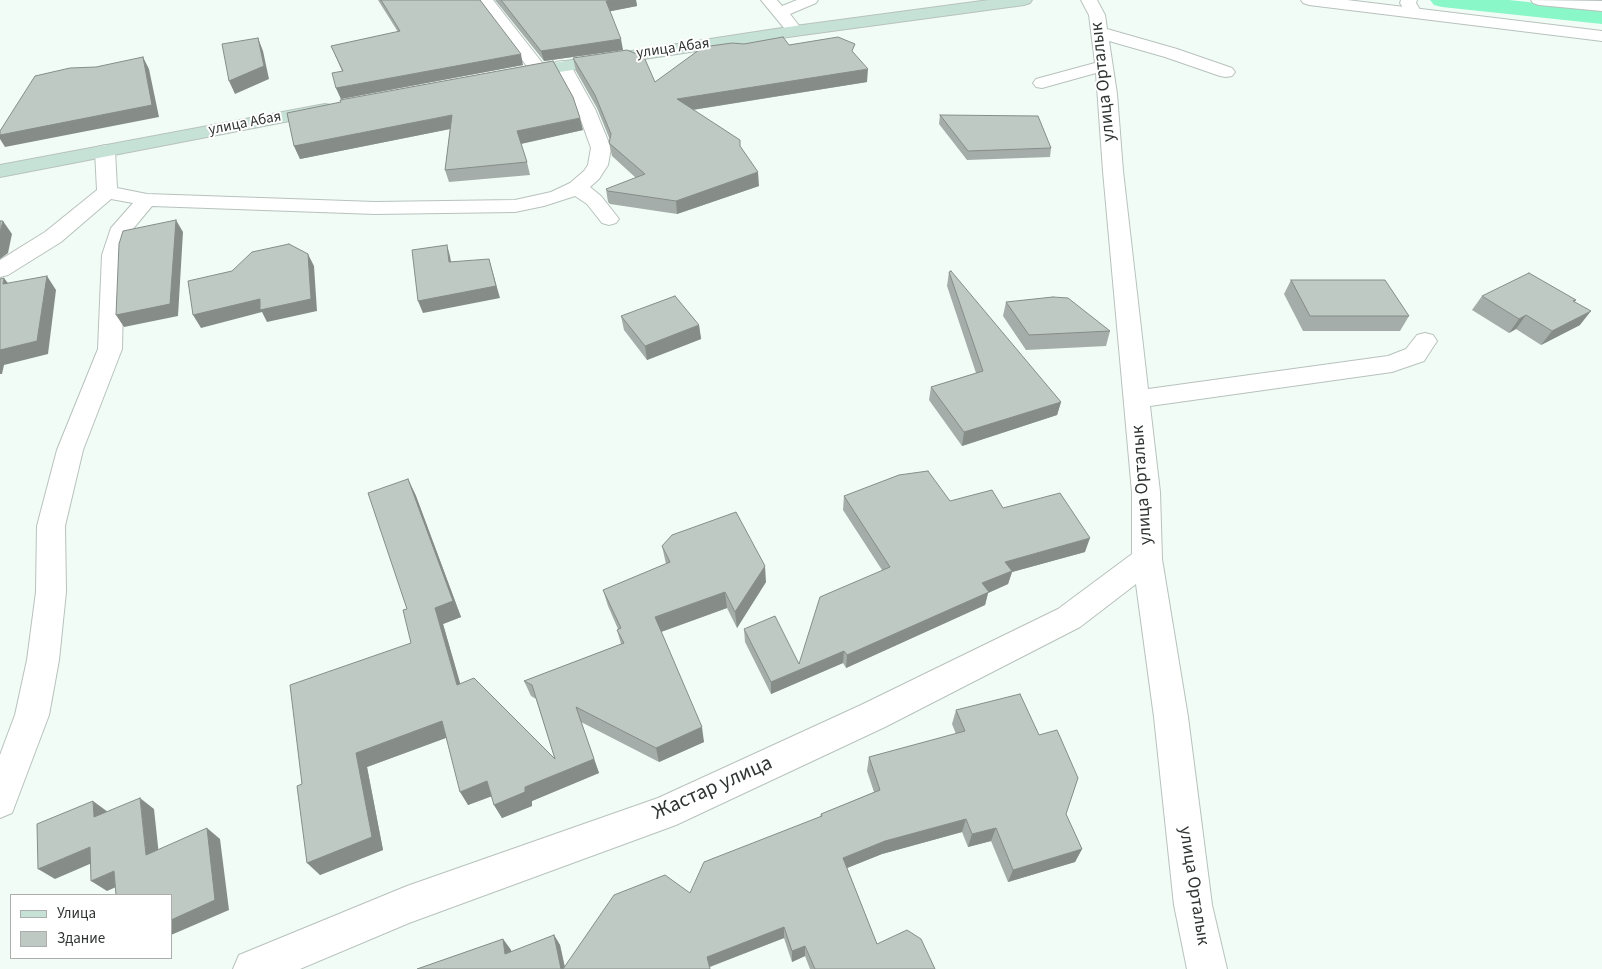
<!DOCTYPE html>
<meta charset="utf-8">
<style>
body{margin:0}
#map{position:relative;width:1602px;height:969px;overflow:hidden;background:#f1fcf6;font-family:"Source Sans 3",sans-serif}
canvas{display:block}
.legend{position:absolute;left:10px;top:894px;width:162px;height:65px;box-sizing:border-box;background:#fff;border:1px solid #acaead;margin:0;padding:6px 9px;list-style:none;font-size:15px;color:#303432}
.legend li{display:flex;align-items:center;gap:10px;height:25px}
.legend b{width:25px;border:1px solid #acaead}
</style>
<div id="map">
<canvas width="1602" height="969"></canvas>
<ul class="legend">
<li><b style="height:6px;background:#c6e2d6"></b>Улица</li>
<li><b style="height:14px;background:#bfc9c4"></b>Здание</li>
</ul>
</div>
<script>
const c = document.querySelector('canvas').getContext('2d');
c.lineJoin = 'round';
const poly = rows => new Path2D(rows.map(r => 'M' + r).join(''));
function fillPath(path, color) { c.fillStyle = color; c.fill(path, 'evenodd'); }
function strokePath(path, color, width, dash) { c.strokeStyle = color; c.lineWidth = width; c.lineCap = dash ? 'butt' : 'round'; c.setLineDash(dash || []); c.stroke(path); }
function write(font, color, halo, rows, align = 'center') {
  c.font = font + ' "Source Sans 3",sans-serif'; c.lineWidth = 4; c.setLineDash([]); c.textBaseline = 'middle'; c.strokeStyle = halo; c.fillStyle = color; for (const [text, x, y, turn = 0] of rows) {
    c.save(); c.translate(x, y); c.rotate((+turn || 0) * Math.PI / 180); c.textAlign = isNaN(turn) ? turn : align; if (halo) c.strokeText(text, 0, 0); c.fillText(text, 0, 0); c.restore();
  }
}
fillPath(poly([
 [1430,0,1509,0,1602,10,1602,24,1442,7,1434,5,1430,0]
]), '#89f7c7');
const minor = poly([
 [477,0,493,0,544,65,547,69,544,73,538,74,532,73,477,0],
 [761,0,777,0,782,6,797,0,818,0,816,3,790,14,803,31,801,34,795,36,789,34,761,0],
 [1081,0,1097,0,1105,15,1107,29,1177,49,1232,68,1235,72,1232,76,1226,77,1220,76,1165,57,1109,41,1117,94,1123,171,1148,389,1388,356,1406,349,1417,335,1425,333,1433,335,1437,341,1424,361,1392,372,1150,406,1160,492,1162,559,1188,717,1212,905,1227,969,1187,969,1174,905,1154,717,1136,584,1080,627,885,727,676,825,409,923,300,969,233,969,239,955,407,886,658,798,861,705,1058,609,1132,554,1132,492,1103,171,1096,73,1042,88,1036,87,1033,83,1036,79,1095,63,1089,15,1081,0],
 [1401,0,1417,0,1416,3,1422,13,1420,16,1408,16,1400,3,1401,0],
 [1531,0,1602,1,1602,11,1539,5,1533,3,1531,0],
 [562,61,568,62,571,66,595,109,611,148,608,165,599,179,590,187,601,196,616,215,619,219,616,223,609,225,602,223,587,204,575,196,544,206,515,212,375,214,152,206,132,230,124,255,122,349,83,450,65,526,66,592,59,660,49,715,12,813,0,818,0,755,15,715,27,660,36,592,37,526,57,450,98,349,102,255,111,228,133,203,111,199,61,242,8,275,0,277,0,260,45,232,97,190,95,151,98,147,105,145,112,147,115,151,117,188,147,194,375,202,515,200,551,192,570,183,584,171,588,165,591,148,577,109,553,66,556,62,562,61]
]);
const tertiary = poly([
 [1301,0,1347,0,1602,31,1602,41,1309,5,1303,3,1301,0]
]);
const secondary = poly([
 [989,0,1032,0,1030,3,1024,5,795,36,520,78,514,77,511,73,514,69,520,68,795,26,989,0],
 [325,104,331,105,334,109,331,113,0,177,0,165,325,104]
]);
strokePath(minor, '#b8c2bd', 2);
strokePath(tertiary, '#b8c2bd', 2);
strokePath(secondary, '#b8c2bd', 2);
fillPath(minor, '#fff');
fillPath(tertiary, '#fff');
fillPath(secondary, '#c6e2d6');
fillPath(poly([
 [378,0,480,0,523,65,341,99,336,88,342,71,331,46,398,32],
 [495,0,636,0,637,6,610,11,623,50,544,61],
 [744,44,789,45,854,53,867,82,693,110,740,146,759,186,677,214,610,204,608,202,606,189,636,178,612,156,609,143,610,140,597,108,576,71,573,58,655,82],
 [287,113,583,130,521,144,527,162,530,175,449,182,445,170,450,129,300,159,294,146],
 [940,115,1051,148,1050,157,967,160,939,124],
 [949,272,1061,402,1057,415,962,446,929,400,931,387,976,373,947,286],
 [1291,280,1409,316,1400,331,1303,331,1284,294],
 [1482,296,1576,300,1574,302,1580,325,1541,345,1516,329,1509,333,1472,310],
 [1006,302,1110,331,1106,346,1026,350,1003,316],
 [621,316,699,325,701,339,647,360,624,330],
 [408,479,416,496,461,617,443,624,460,684,555,759,536,699,531,696,524,681,621,644,617,630,618,629,608,606,603,590,666,564,662,546,766,582,737,628,727,608,661,632,704,742,659,762,581,722,599,773,532,801,532,806,502,818,494,805,492,796,468,805,446,738,367,767,383,850,320,875,302,784,411,643,407,609],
 [844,496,950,501,1003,508,1085,552,1012,572,1008,584,988,593,985,605,846,668,843,663,771,694,745,642,744,629,799,664,882,570,843,510],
 [956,710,1066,814,1082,849,1075,862,1008,882,991,841,968,847,962,832,882,854,847,868,877,944,935,969,810,969,805,956,792,962,784,938,710,967,417,969,503,939,511,950,511,952,554,935,560,945,565,967,820,817,821,814,874,792,867,771,869,757,956,734,952,724]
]), '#a4ada9');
fillPath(poly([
 [614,0,636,0,637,6,607,12,606,1],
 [258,38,263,51,269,79,235,94,229,81],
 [621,39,623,50,544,61,541,51],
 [521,54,523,65,341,99,336,88],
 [143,57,149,69,159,117,5,147,0,139,0,135],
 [868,69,867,82,678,112,677,99],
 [452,115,455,128,300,159,294,146],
 [580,118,583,130,520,144,517,131],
 [758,172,759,186,677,214,676,201],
 [176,220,183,232,178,316,124,327,116,315],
 [3,221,12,234,8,253,0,259,0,232],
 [447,245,450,256,453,273,449,262],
 [308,254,314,266,317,311,267,322,262,312,201,328,193,315],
 [489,259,500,298,423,313,418,301],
 [47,276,56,290,48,354,4,365,2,374,0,374,0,350],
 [4,278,14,291,3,284],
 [1591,311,1580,325,1541,345,1552,331],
 [1526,315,1516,329,1509,333,1519,319],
 [699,325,701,339,647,360,645,346],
 [1061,402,1057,415,962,446,964,432],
 [408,479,416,496,461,617,443,624,465,700,457,685,435,608],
 [1090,538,1085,552,1012,572,1008,584,988,593,985,605,846,668,847,655,982,583,1005,562],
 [765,566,766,582,737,628,735,612],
 [725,592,727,608,658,633,655,617],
 [844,651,843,663,771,694,771,682],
 [576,707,599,773,532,801,532,806,502,818,494,805,525,787,594,759],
 [442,721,451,736,367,767,383,850,320,875,307,863,356,753],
 [702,727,704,742,659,762,656,748],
 [487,781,495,795,468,805,460,792],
 [140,798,154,809,160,865,146,855],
 [93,801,108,812,94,817],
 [966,819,962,832,882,854,842,870,843,858,885,841],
 [207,828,220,839,229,910,171,935,171,920],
 [996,828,991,841,968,847,972,834],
 [90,847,106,857,55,879,38,869],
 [1082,849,1075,862,1008,882,1013,870],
 [114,871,130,881,107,891,91,881],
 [784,927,784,938,709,967,707,957],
 [554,935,560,945,565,969,561,969],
 [503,939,511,950,513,965,505,954],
 [805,946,805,956,792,962,792,951]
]), '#868d89');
const building = poly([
 [381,0,480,0,521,54,336,88,332,73,343,71,331,46,400,31,381,0],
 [501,0,614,0,606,1,621,39,541,51,501,0],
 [783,37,789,45,838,37,855,44,852,51,868,69,677,99,740,140,740,146,758,172,676,201,608,191,606,189,645,174,609,143,611,134,595,95,573,58,627,50,644,57,655,82,703,47,732,43,744,44,783,37],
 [258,38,264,66,229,81,222,44,258,38],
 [143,57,152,105,0,135,0,131,35,76,70,68,96,67,143,57],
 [553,61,573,97,580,118,517,131,527,162,445,170,452,115,294,146,287,113,341,102,340,100,553,61],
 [940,115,1038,116,1051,148,968,151,940,115],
 [176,220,170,304,116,315,119,244,123,231,176,220],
 [0,221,3,221,0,232,0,221],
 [289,244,308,254,311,299,260,310,260,299,193,315,188,281,232,271,252,252,289,244],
 [447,245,449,262,489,259,496,286,418,301,412,250,447,245],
 [951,271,1061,402,964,432,931,387,983,371,949,272,951,271],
 [1529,273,1576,300,1573,301,1591,311,1552,331,1526,315,1519,319,1482,296,1529,273],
 [47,276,37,341,0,350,0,279,4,278,3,284,47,276],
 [1291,280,1385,280,1409,316,1310,316,1291,280],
 [675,296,699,325,645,346,621,316,675,296],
 [1053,297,1068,298,1110,331,1029,335,1006,302,1053,297],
 [928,471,950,501,992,490,1003,508,1060,493,1090,538,1005,562,1012,571,982,583,989,592,847,655,844,651,771,682,744,629,775,616,799,664,820,597,890,567,844,496,899,475,928,471],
 [408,479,453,601,435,608,457,685,474,678,555,759,532,685,524,681,624,643,617,630,621,628,603,590,670,562,662,546,672,535,736,512,765,566,735,612,725,592,655,617,702,727,656,748,576,707,594,759,525,787,525,792,494,805,487,781,460,792,442,721,356,753,372,837,307,863,297,786,302,784,290,685,411,643,403,610,407,609,368,493,408,479],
 [1020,694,1039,735,1057,730,1078,778,1066,814,1082,849,1013,870,996,828,972,834,966,819,885,841,843,858,877,944,907,930,921,939,935,969,815,969,805,946,792,951,784,927,707,957,710,969,563,969,614,895,665,875,690,893,704,862,822,816,821,814,880,790,869,757,965,731,956,710,1020,694],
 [140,798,146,855,207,828,215,900,171,920,171,895,116,895,114,871,91,881,90,847,38,869,37,824,93,801,94,817,140,798],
 [554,935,561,969,417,969,503,939,505,954,554,935]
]);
fillPath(building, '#bfc9c4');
strokePath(building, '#868d89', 1);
write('15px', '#303432', '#fff', [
 ["улица Абая",673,49,-8],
 ["улица Абая",245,124,-11]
]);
write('18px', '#303432', '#fff', [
 ["улица Орталык",1104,82,-96],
 ["улица Орталык",1143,485,-94],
 ["улица Орталык",1193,886,81]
]);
write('21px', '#303432', '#fff', [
 ["Жастар улица",713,789,-24]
]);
</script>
